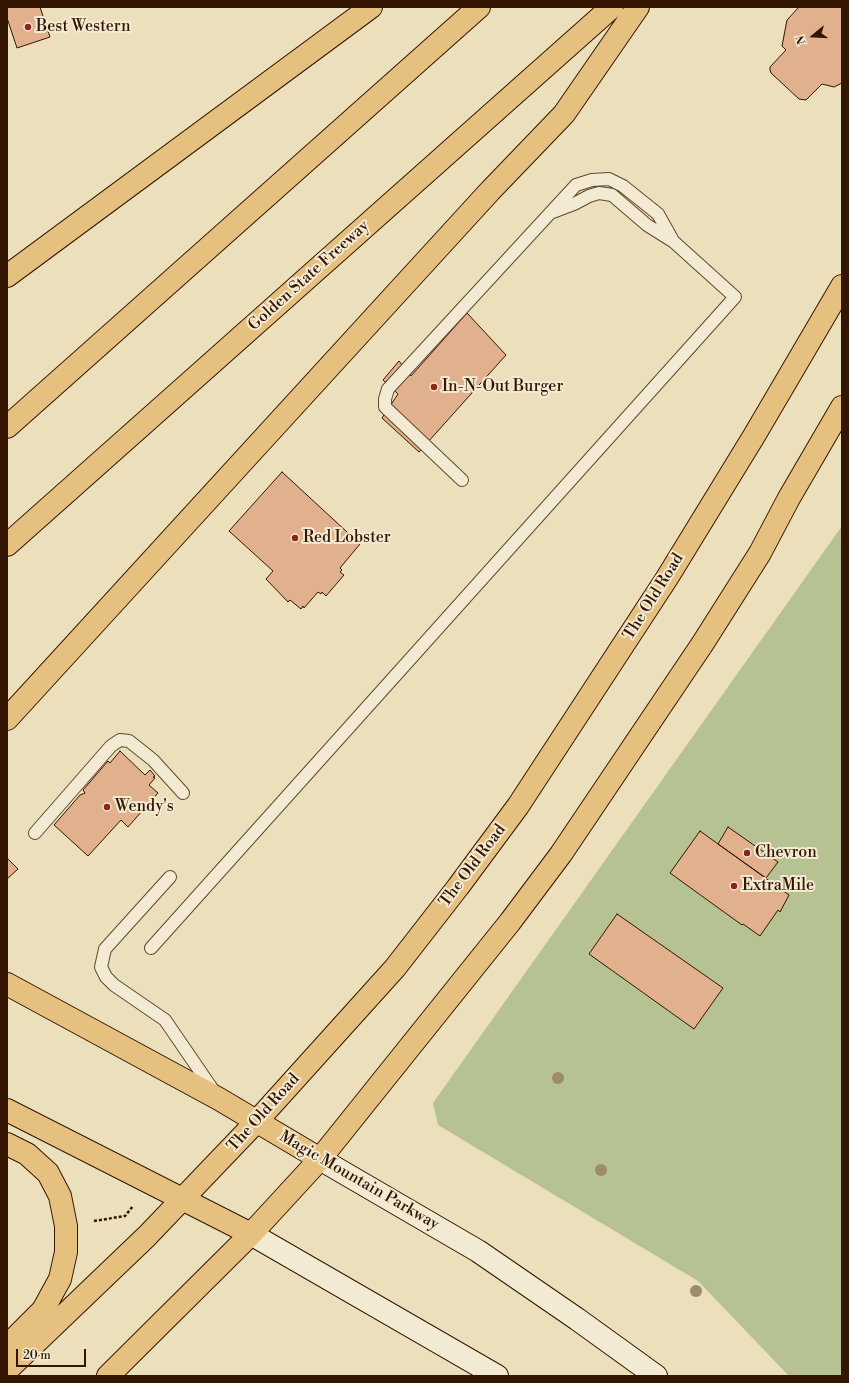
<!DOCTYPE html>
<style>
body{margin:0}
#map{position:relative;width:849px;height:1383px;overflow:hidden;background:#ecdfbb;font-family:"Libre Bodoni",serif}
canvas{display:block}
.frame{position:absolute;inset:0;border:8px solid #341501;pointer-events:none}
.north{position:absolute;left:793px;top:16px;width:40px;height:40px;-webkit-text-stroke:3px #f3ead3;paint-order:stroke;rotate:252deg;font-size:11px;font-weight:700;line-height:16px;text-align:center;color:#341501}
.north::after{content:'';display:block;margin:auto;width:14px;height:18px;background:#341501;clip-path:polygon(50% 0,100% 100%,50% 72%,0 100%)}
.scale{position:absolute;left:16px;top:1349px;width:70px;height:18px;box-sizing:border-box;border:2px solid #341501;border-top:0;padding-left:5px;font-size:12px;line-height:14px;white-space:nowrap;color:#341501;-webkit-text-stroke:3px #f3ead3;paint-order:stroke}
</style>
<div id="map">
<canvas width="849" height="1383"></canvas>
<div class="frame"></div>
<div class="north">N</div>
<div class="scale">20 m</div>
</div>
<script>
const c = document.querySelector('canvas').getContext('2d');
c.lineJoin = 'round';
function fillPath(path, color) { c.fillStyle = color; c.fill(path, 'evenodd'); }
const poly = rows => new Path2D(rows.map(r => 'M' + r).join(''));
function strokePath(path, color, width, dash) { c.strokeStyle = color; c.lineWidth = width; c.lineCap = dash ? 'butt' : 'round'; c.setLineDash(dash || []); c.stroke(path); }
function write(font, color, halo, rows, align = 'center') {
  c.font = font + ' "Libre Bodoni",serif'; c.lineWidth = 4; c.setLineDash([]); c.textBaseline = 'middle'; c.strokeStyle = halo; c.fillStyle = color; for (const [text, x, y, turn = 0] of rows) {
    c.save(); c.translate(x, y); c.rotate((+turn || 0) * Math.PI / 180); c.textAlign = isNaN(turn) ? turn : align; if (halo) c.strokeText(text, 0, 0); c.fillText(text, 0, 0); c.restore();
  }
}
fillPath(poly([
 [842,526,842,1376,789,1376,698,1281,438,1125,433,1103]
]), '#b6c292');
const building = poly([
 [7,7,40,7,50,37,17,48,7,18,7,7],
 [799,7,842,7,842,83,834,87,822,84,806,100,799,99,771,73,770,70,770,67,786,50,782,46,787,20,799,7],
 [467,313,506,355,419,452,382,418,398,394,383,380,399,361,411,376,467,313],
 [282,472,360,544,340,568,342,570,340,572,344,575,326,596,322,592,321,594,318,592,304,608,303,606,301,609,290,600,288,602,266,579,273,571,229,531,282,472],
 [120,751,145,775,150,770,155,776,153,777,155,778,149,785,158,793,128,827,121,820,88,856,54,825,80,795,85,793,83,790,108,761,110,763,120,751],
 [728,827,778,862,766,878,718,844,728,827],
 [700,831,789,895,780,912,778,910,760,936,743,924,742,925,670,873,700,831],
 [7,858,18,869,7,879,7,858],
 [617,914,723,988,694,1029,589,954,617,914]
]);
fillPath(building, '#e1b08c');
strokePath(building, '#341501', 1);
const service = poly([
 [462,480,385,407,385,399,388,389,576,185,592,180,609,179,623,186,658,214,672,239],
 [35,833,111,746,120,740,129,741,153,760,183,793],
 [170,877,105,949,101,967,106,977,114,985,165,1020,215,1093],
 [151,948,735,297,674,242,647,225,612,195,599,193,589,196,574,204,553,212]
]);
const secondary = poly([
 [320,1159,478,1251,577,1319,656,1376],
 [251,1234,497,1376]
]);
const primary = poly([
 [7,984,219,1099,320,1159],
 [7,1110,251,1234],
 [7,1144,27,1154,48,1173,60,1196,66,1226,66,1252,60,1279,43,1310,7,1346],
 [7,1370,147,1236,257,1121,395,968,458,887,518,806,667,578,754,436,842,286],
 [108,1376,251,1234,320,1159,510,922,561,854,703,643,760,553,789,498,842,407]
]);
const motorway = poly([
 [7,276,371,7],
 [7,427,479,7],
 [7,545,612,7],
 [7,719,490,191,564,114,638,7]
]);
strokePath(service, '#624830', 14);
strokePath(secondary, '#341501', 24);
strokePath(primary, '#341501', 24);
strokePath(motorway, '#341501', 24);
strokePath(poly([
 [94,1221,125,1216,133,1206]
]), '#341501', 2.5, [3, 2]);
strokePath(service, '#f3ead3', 12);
strokePath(secondary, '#f3ead3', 22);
strokePath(primary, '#e6c07e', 22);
strokePath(motorway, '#e6c07e', 22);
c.fillStyle = '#9c8c6c';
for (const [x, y] of [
 [558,1078],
 [601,1170],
 [696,1291]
]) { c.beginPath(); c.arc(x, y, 6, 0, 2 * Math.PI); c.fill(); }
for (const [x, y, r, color] of [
 [28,27,4,"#8f2418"],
 [434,387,4,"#8f2418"],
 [295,538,4,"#8f2418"],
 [107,807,4,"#8f2418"],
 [747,853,4,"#8f2418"],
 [734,886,4,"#8f2418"]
]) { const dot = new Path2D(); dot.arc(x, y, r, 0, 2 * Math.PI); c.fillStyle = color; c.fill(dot); strokePath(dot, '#f3ead3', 1.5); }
write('16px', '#341501', '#f3ead3', [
 ["Best Western",36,27],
 ["In-N-Out Burger",442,387],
 ["Red Lobster",303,538],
 ["Wendy's",115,807],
 ["Chevron",755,853],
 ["ExtraMile",742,886]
], 'left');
write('16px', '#341501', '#f3ead3', [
 ["Golden State Freeway",309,276,-42],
 ["The Old Road",654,597,-58],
 ["The Old Road",473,866,-53],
 ["The Old Road",264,1113,-48],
 ["Magic Mountain Parkway",359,1181,30]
]);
</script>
